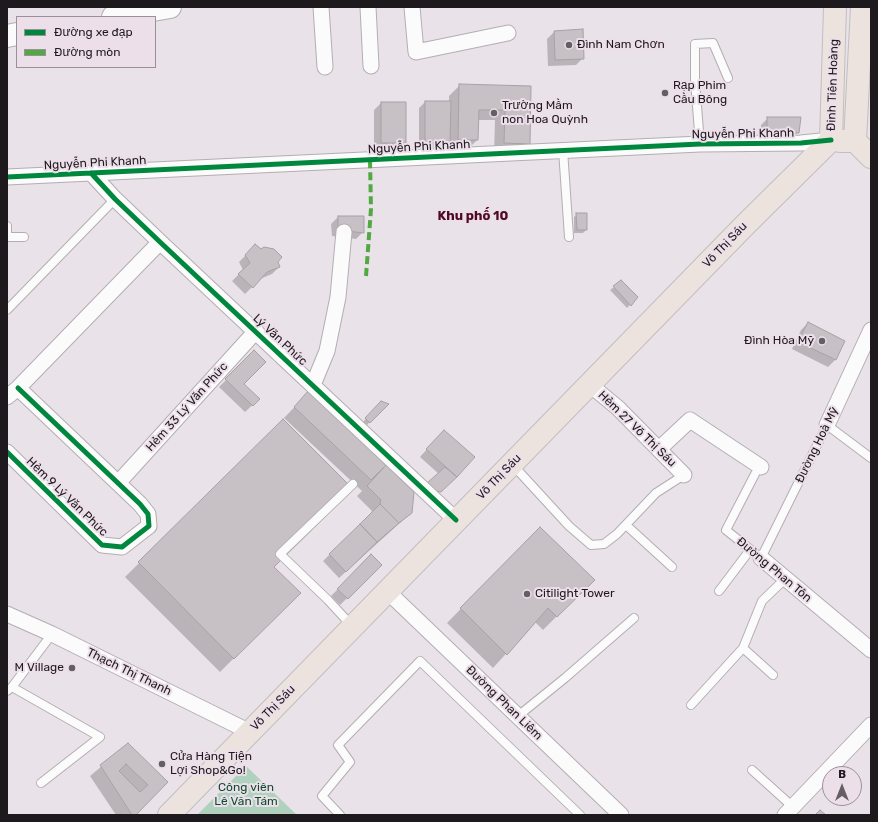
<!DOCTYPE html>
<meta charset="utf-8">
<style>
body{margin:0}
#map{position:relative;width:878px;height:822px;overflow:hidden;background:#e9e2e8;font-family:Rubik,sans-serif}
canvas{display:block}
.frame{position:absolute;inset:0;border:8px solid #1e191d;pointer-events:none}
.legend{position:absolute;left:16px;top:16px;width:140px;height:52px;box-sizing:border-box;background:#ecdfea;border:1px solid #9a9098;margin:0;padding:5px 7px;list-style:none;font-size:12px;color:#1e191d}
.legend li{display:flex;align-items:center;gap:8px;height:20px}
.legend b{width:20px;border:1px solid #9a9098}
.north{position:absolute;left:822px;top:766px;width:40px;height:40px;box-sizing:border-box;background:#ecdfea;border:1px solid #9a9098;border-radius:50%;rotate:0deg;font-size:11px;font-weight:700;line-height:16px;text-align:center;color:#1e191d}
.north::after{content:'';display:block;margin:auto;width:14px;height:18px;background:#655f64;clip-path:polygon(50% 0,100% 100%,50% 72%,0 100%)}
</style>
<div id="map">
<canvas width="878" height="822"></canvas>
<div class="frame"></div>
<ul class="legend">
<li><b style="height:5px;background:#00873e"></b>Đường xe đạp</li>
<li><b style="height:5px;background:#52a943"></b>Đường mòn</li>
</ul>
<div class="north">B</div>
</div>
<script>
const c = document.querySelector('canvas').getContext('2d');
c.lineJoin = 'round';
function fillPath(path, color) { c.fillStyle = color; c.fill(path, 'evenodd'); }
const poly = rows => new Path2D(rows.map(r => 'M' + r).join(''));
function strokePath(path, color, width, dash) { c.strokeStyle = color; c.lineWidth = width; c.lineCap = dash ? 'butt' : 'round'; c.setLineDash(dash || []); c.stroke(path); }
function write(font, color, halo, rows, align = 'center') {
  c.font = font + ' Rubik,sans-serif'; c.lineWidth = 4; c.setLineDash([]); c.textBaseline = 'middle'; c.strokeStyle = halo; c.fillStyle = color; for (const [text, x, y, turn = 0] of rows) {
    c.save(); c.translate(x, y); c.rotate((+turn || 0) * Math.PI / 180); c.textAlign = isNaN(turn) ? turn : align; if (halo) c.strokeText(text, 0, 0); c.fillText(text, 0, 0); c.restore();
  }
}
fillPath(poly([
 [246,766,297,815,197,815]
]), '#b0d1be');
fillPath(poly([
 [582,30,583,58,576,65,548,66,547,39,554,32],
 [460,85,530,87,529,144,518,154,494,154,495,120,478,120,477,140,467,150,448,150,448,144,442,149,419,149,419,108,425,102,449,102,449,96],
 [381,103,405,103,405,143,398,150,374,150,374,110],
 [768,118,798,132,792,139,761,140,761,125],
 [577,214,586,230,583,233,574,233,574,217],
 [338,217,363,232,356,239,332,236,331,224],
 [256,245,277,262,279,267,272,274,260,279,245,294,232,281,243,270,239,262],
 [621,282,637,297,627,308,610,290],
 [808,323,844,341,835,360,828,367,792,349,801,330],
 [254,352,243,384,259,399,245,412,219,387],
 [308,393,413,493,411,513,339,578,323,561,370,515,372,511,357,496,362,491,284,418],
 [381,402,387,404,366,426,363,422],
 [283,420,273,567,299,593,220,672,125,577],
 [437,438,473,457,433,498,439,474,420,457],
 [540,528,593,580,543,630,535,622,493,668,447,623],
 [371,556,381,565,340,605,331,596],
 [128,744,166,782,135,815,116,815,90,776]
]), '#0003');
const building = poly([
 [583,29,584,59,555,60,554,31,583,29],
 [459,84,531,86,530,144,504,143,505,110,479,110,478,140,458,140,459,84],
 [425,101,451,101,450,143,425,143,425,101],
 [381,102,406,102,406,143,381,143,381,102],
 [767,117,801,117,799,133,767,133,767,117],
 [576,213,587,213,587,230,577,230,576,213],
 [338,216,364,216,364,233,338,230,338,216],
 [255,244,261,249,264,247,274,249,282,257,278,262,280,267,267,272,253,288,238,274,250,263,245,255,255,244],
 [621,280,638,297,631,306,613,286,621,280],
 [808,322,845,341,836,360,798,342,808,322],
 [254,350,266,362,244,384,260,399,253,406,225,379,254,350],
 [308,391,386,465,371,480,294,407,308,391],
 [381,401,389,404,370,423,365,418,381,401],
 [283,419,353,489,274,567,301,593,234,659,138,562,283,419],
 [444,430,475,457,457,477,426,449,444,430],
 [386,465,414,492,412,513,399,523,380,504,381,500,367,486,386,465],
 [445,467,457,477,441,492,435,491,427,483,445,467],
 [380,504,399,523,377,542,360,524,380,504],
 [360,524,377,542,346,572,329,554,360,524],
 [540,527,595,580,557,617,548,608,507,655,460,608,540,527],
 [371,554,382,565,348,599,337,589,371,554],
 [128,743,168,782,136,815,132,815,100,765,128,743],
 [126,764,148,785,140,792,119,771,126,764],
 [820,810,826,815,815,815,820,810]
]);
fillPath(building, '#c7c1c6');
strokePath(building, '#a6a1a5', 1);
const lane = poly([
 [700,144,695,81,695,44,713,43,728,78],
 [563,150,569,237],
 [7,226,7,237,24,237],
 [7,310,115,199],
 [512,464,569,526,591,545,604,544,617,534,656,493,684,475],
 [755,474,726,530,761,558,827,425,871,458],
 [626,525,672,567],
 [719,591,750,550],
 [352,626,328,600,280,554,353,484],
 [743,648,773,675],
 [12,687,100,737,41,783],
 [7,691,12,687,52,634],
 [691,705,743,648,762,601,785,579],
 [518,716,565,678,634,618],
 [752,770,793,807],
 [340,815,322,796,350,762,338,745,420,661,580,815]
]);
const street = poly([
 [321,7,325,67],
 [368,7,371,66],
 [412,7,416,52,508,33],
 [91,173,115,199,160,242,456,520],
 [7,177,700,144,801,143,831,140],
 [589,384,618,408,684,475],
 [313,385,327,351,338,297,344,232],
 [7,397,18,388,160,242],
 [827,425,871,330],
 [659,449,690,420,761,467],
 [7,452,102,545,122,547,149,526,148,514,140,504,18,388],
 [118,483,256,331],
 [761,558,871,650],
 [387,591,621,815],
 [7,614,52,634,250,732],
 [785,815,871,725]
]);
const secondary = poly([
 [113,17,170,7],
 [7,36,17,34]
]);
const primary = poly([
 [831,140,835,7],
 [840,141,855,141,871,157],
 [855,141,862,7],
 [169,815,746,224,831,140]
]);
strokePath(lane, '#b3aeb2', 10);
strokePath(street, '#b3aeb2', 17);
strokePath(secondary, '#b3aeb2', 24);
strokePath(primary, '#c1bec1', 24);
strokePath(lane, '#fcfbfc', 8);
strokePath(street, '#fcfbfc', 15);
strokePath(secondary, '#fcfbfc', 22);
strokePath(primary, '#ece3df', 22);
strokePath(poly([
 [366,276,371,209,370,160]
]), '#52a943', 4, [8, 4]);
strokePath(poly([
 [91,173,115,199,160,242,456,520],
 [7,177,700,144,801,143,831,140],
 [7,452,102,545,122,547,149,526,148,514,140,504,18,388]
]), '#00873e', 5);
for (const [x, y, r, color] of [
 [569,45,4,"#655f64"],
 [665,93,4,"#655f64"],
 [494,113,4,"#655f64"],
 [822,341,4,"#655f64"],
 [527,594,4,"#655f64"],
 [72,668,4,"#655f64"],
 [162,764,4,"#655f64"]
]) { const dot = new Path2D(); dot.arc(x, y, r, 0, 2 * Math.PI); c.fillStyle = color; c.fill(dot); strokePath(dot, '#ecdfea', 1.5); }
write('12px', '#1e191d', '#ecdfea', [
 ["Đình Nam Chơn",577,45],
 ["Rạp Phim",673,86],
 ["Cầu Bông",673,100],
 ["Trường Mầm",502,106],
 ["non Hoa Quỳnh",502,120],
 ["Đình Hòa Mỹ",814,341,"right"],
 ["Citilight Tower",535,594],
 ["M Village",64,668,"right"],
 ["Cửa Hàng Tiện",170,757],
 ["Lợi Shop&Go!",170,771]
], 'left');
write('12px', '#1e191d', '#ecdfea', [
 ["Đinh Tiên Hoàng",833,85,-88],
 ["Nguyễn Phi Khanh",743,134,-1],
 ["Nguyễn Phi Khanh",419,147,-3],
 ["Nguyễn Phi Khanh",95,163,-3],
 ["Võ Thị Sáu",725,245,-46],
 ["Lý Văn Phức",280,340,43],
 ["Hẻm 33 Lý Văn Phức",187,407,-48],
 ["Hẻm 27 Võ Thị Sáu",637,429,44],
 ["Đường Hoà Mỹ",817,445,-64],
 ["Võ Thị Sáu",499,477,-46],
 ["Hẻm 9 Lý Văn Phức",67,497,44],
 ["Đường Phan Tôn",774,570,40],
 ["Thạch Thị Thanh",129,672,26],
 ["Đường Phan Liêm",504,703,44],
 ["Võ Thị Sáu",273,708,-46]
]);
write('12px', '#0a4d2e', '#ecdfea', [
 ["Công viên",246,788],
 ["Lê Văn Tám",246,802]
]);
write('bold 13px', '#4e0a24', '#ecdfea', [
 ["Khu phố 10",473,216]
]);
</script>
